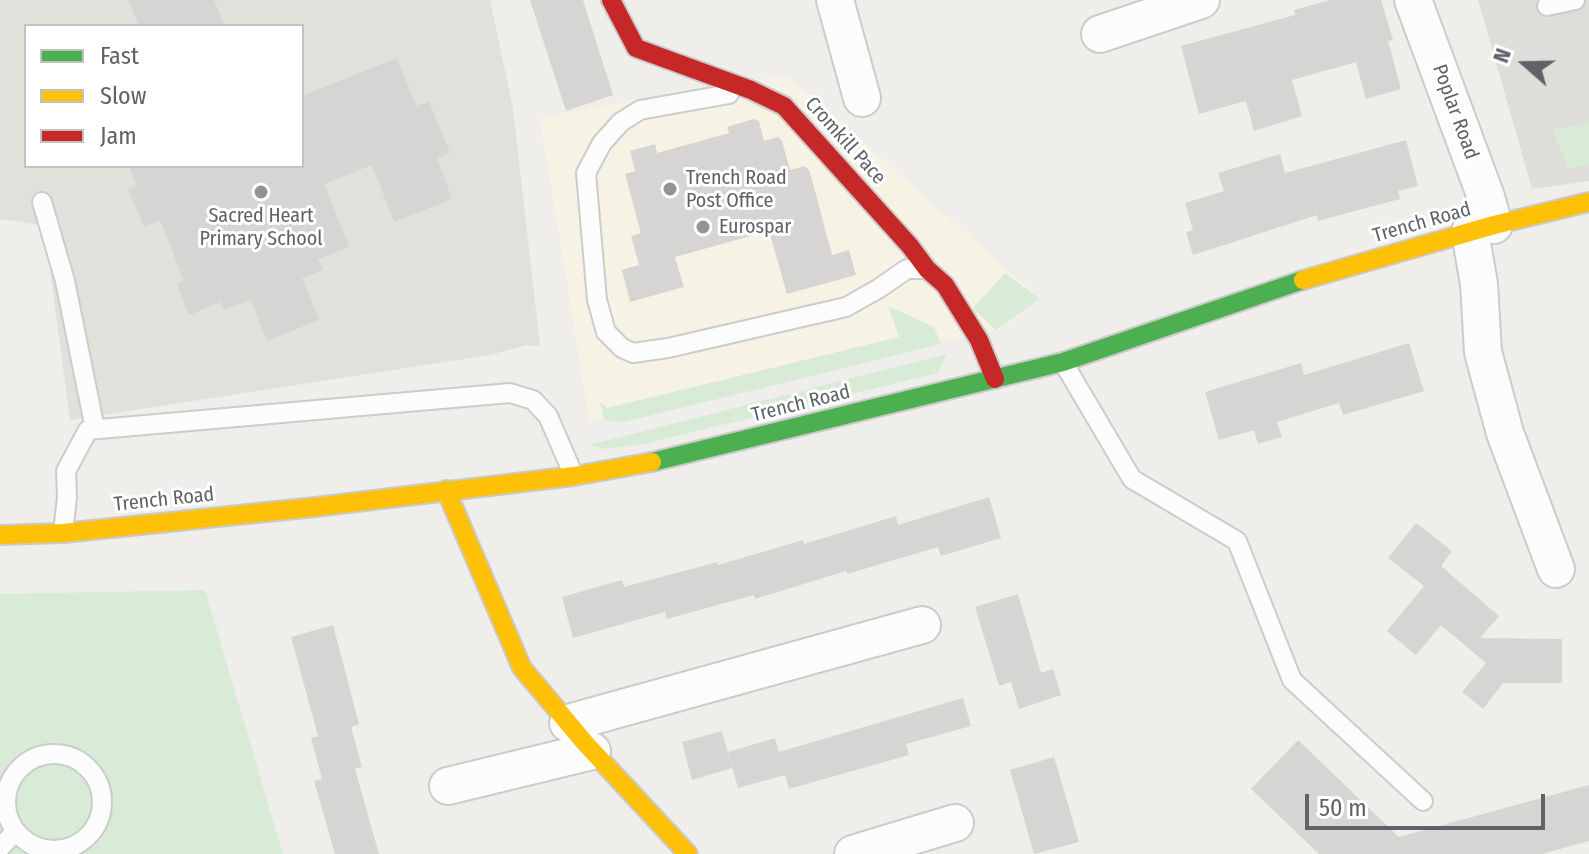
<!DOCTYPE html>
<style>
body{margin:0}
#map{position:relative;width:1589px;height:854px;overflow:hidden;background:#efeeea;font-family:"Fira Sans Condensed",sans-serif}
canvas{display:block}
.legend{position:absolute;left:24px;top:24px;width:280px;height:144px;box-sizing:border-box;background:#fff;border:2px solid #bfc1c3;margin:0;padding:10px 14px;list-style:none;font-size:24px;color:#5f6368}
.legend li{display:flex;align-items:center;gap:16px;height:40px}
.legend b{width:40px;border:2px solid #bfc1c3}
.north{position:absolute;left:1485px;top:24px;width:80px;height:80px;-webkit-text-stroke:6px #fff;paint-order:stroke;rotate:290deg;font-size:22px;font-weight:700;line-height:32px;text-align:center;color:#5f6368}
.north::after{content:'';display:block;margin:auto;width:28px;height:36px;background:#5f6368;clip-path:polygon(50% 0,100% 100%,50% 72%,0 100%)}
.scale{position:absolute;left:1305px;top:794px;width:240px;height:36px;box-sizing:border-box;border:4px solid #5f6368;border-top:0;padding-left:10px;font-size:24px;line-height:28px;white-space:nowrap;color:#5f6368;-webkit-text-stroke:6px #fff;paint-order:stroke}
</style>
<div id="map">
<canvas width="1589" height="854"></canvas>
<ul class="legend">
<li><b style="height:10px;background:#4caf50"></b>Fast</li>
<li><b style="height:10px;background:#ffc107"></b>Slow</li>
<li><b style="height:10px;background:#c62828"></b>Jam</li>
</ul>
<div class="north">N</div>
<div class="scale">50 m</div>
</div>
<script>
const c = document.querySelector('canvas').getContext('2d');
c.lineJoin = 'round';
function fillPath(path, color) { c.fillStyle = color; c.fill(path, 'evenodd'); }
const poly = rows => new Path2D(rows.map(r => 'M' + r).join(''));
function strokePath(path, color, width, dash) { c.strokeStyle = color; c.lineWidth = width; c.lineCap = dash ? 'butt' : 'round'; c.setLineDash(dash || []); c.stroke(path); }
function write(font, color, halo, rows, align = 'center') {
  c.font = font + ' "Fira Sans Condensed",sans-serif'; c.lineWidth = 6; c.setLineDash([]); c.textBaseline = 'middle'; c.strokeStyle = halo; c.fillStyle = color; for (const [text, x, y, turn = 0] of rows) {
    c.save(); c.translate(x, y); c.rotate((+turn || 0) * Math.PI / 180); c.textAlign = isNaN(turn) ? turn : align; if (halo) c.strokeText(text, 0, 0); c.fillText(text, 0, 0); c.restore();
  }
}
fillPath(poly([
 [789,77,1040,299,1000,329,606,419,589,420,540,118,734,81]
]), '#f7f3e4');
fillPath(poly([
 [1478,0,1589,0,1589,181,1532,189]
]), '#dfddda');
fillPath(poly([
 [0,0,490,0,513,108,540,346,527,345,490,355,70,420,44,225,0,219],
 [26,26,302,26,302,166,26,166]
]), '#e2e0da');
fillPath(poly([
 [1589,123,1589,164,1568,169,1553,130],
 [1005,273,1040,299,996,330,973,308],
 [888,306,934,327,941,344,624,422,604,420,600,402,607,408,899,337],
 [947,354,938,373,643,444,605,449,589,445],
 [205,590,283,854,0,854,0,594]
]), '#d8ebd6');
fillPath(poly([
 [128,0,214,0,225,26,139,26],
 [530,0,583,0,613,95,566,111],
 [1330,0,1381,0,1393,40,1388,41,1401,89,1366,99,1356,62,1292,80,1302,116,1254,131,1246,101,1199,114,1181,46,1295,15,1294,10],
 [397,58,416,106,429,101,450,153,437,158,452,199,394,222,372,165,324,184,349,247,318,259,323,270,302,278,319,320,267,341,251,300,224,310,221,302,189,315,177,284,184,281,160,220,144,227,128,189,137,186,129,166,302,166,302,96],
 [754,119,759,121,764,141,778,137,782,141,790,170,805,166,810,172,832,255,849,250,856,275,787,294,769,231,675,257,684,287,630,302,622,270,639,265,631,236,641,233,625,174,635,171,630,151,655,144,657,153,729,133,727,127],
 [1406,140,1418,186,1398,191,1400,199,1318,221,1317,215,1193,255,1186,232,1193,230,1185,203,1224,191,1218,173,1280,154,1285,173],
 [1409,343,1424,391,1343,415,1339,403,1277,422,1282,437,1258,444,1254,430,1219,440,1205,392,1301,363,1304,375],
 [989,497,1001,538,941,556,938,547,847,574,846,571,755,599,754,595,667,619,665,612,573,638,562,597,622,580,624,587,717,562,718,565,803,540,804,544,896,516,898,525],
 [1416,523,1452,551,1441,566,1499,616,1480,638,1562,639,1562,683,1503,683,1483,709,1462,692,1486,663,1441,625,1416,655,1387,631,1424,586,1388,558],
 [1018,594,1041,673,1053,669,1061,695,1019,709,1011,682,999,686,975,607],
 [333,625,359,724,351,727,362,767,355,769,379,854,335,854,314,781,322,779,311,738,318,736,291,637],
 [963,698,971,726,906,744,909,755,789,789,785,775,738,788,728,752,775,738,779,752],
 [722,731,732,768,692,780,682,742],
 [1298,740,1399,837,1589,785,1589,841,1542,854,1319,854,1251,789],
 [1054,757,1079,842,1034,854,1010,770]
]), '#d6d5d3');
const lane = poly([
 [1547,6,1575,0],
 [729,94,640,110,621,122,602,143,586,173,597,300,606,332,622,348,633,353,668,348,846,307,878,289,907,269,925,269],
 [42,202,65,281,95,429],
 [1063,362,1132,479,1237,541,1292,680,1423,801],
 [63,533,67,497,66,471,88,430,510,393,533,400,548,416,574,476],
 '6 802a48 48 0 1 1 96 0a48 48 0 1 1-96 0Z',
 [0,848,15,832]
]);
const street = poly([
 [835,0,862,98],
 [1413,0,1486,197,1494,225],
 [1100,34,1201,0],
 [1470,232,1479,284,1483,352,1505,433,1556,569],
 [568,723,922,625],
 [448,786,592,751],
 [853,854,955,823]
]);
const fast = poly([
 [652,462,1063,362,1303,280]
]);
const slow = poly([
 [1303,280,1494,225,1589,202],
 [446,490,522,668,585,743,688,854],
 [0,535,63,533,315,507,574,476,652,462]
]);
const jam = poly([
 [611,0,636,48,751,90,784,106,910,246,927,269,945,285,979,340,995,379]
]);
strokePath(lane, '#cbcccc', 22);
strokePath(street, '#cbcccc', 40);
strokePath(fast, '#cacacb', 22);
strokePath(slow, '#cacacb', 22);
strokePath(jam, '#cacacb', 22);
strokePath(lane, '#fdfcfc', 18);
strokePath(street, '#fdfcfc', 36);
strokePath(fast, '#4caf50', 18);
strokePath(slow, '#ffc107', 18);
strokePath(jam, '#c62828', 18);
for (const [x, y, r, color] of [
 [670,189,8,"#919496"],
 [261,192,8,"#919496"],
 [703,227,8,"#919496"]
]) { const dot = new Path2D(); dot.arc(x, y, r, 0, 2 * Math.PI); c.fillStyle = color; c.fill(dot); strokePath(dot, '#fff', 3); }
write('20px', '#5f6368', '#fff', [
 ["Poplar Road",1455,112,70],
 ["Cromkill Pace",845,141,48],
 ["Trench Road",1422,223,-16],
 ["Trench Road",801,404,-14],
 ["Trench Road",164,500,-6]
]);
write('20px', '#5f6368', '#fff', [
 ["Trench Road",686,178],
 ["Post Office",686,201],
 ["Sacred Heart",261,216,"center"],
 ["Primary School",261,239,"center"],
 ["Eurospar",719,227]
], 'left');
</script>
